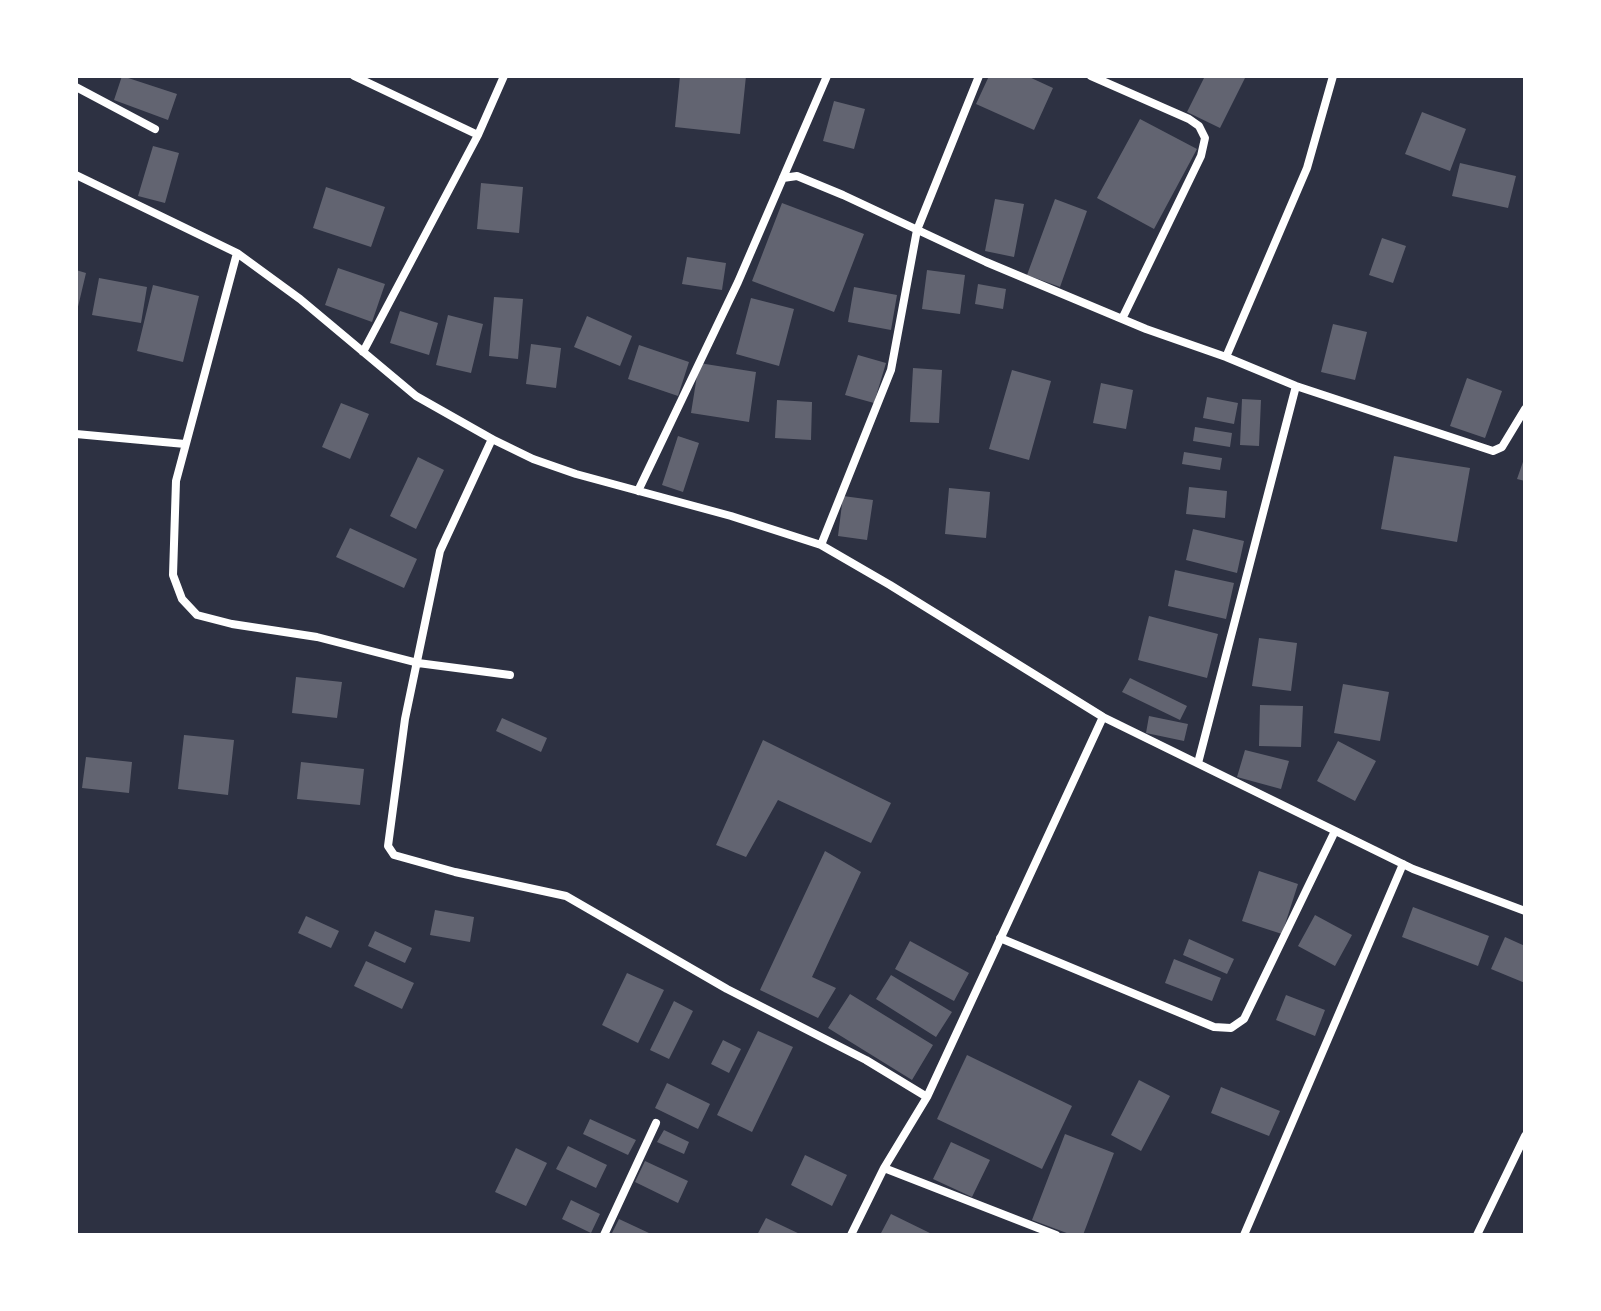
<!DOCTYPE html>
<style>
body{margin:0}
#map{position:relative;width:1601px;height:1311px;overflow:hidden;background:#2d3142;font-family:Bitter,serif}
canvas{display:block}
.frame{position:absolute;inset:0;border:78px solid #fff;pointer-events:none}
</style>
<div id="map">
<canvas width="1601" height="1311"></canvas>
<div class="frame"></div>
</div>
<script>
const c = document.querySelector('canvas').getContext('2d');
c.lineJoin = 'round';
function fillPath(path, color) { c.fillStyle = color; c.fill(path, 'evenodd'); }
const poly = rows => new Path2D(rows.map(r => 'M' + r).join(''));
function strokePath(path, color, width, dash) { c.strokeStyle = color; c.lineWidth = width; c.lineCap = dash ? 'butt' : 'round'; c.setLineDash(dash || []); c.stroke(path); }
fillPath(poly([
 [122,76,177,94,168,120,114,100],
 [680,76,746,76,740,134,675,127],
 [989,76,1027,76,1053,88,1034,130,976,104],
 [1205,76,1246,76,1220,128,1187,112],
 [834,101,865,109,854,149,823,141],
 [1422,112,1466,129,1450,171,1405,154],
 [1140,119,1197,149,1154,229,1097,198],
 [153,146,179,153,165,203,138,196],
 [1460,163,1516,176,1508,208,1452,196],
 [481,183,523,187,519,233,477,229],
 [326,187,385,207,371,247,313,228],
 [995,199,1024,204,1014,257,985,251],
 [1055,199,1087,211,1060,287,1027,275],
 [782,203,864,234,834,312,752,281],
 [1382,238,1406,246,1393,283,1369,275],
 [687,257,726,263,722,290,682,284],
 [338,268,385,284,372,322,325,305],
 [76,270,86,273,77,311,76,311],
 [927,270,965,275,960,314,922,309],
 [99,278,147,287,141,323,92,315],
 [978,284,1006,289,1003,309,975,304],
 [153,285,199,296,183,362,137,351],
 [854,287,897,295,891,330,848,322],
 [494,297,523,299,518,359,489,356],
 [751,298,794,309,779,366,736,354],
 [400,311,438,323,429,355,390,343],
 [448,315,483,324,471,373,436,365],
 [587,316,632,336,620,366,574,347],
 [1333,324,1367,332,1355,380,1321,372],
 [531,344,561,348,556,388,526,384],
 [639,345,689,362,678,396,628,379],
 [858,355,886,363,874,403,845,395],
 [699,363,756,372,749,422,691,413],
 [913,368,942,370,939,423,910,422],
 [1012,370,1051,381,1029,460,989,449],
 [1467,378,1502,391,1485,438,1450,426],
 [1101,383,1133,390,1126,429,1093,423],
 [1207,397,1238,403,1234,424,1203,418],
 [1242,399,1261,400,1259,446,1240,445],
 [777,400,812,402,811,440,775,438],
 [341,403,369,414,350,459,322,447],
 [1195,427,1232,433,1230,447,1193,441],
 [678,436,699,443,683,492,662,485],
 [1184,452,1222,458,1220,470,1182,464],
 [1394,456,1470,468,1457,542,1381,529],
 [1525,456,1525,481,1517,479],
 [418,457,444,470,416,529,390,516],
 [1189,487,1227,491,1225,518,1186,514],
 [949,488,990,492,986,538,945,534],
 [843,496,873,500,867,540,838,536],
 [350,528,417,559,404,588,336,557],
 [1193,529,1244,541,1237,573,1186,560],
 [1175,570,1234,583,1226,619,1168,606],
 [1149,616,1218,634,1207,678,1138,660],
 [1259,638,1297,643,1291,691,1252,686],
 [296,677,342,682,337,718,292,713],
 [1130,678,1187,706,1180,720,1122,692],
 [1343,684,1389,692,1380,741,1334,733],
 [1260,705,1303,706,1301,747,1259,746],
 [1149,716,1188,724,1184,741,1146,733],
 [502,718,547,738,541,752,496,731],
 [184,735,234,740,228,795,178,789],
 [763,740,891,803,871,843,778,800,746,857,716,845],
 [1338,741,1376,761,1355,801,1317,781],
 [1245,750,1289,761,1281,789,1237,777],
 [86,757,132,762,129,793,82,788],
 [301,762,364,769,360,805,297,799],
 [825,851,861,872,812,977,836,988,818,1018,760,990],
 [1259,871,1298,884,1282,934,1242,921],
 [1413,907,1489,936,1478,966,1402,937],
 [435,910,474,917,470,942,430,935],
 [1315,915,1352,935,1335,966,1298,946],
 [306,916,339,931,331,948,298,933],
 [375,931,412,948,405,963,368,946],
 [1505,937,1525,946,1525,983,1491,969],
 [1189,939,1234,959,1227,974,1183,955],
 [910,941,969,973,954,1001,895,969],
 [1174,959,1221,978,1212,1001,1165,983],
 [366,961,414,983,402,1009,354,986],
 [627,973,664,990,638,1043,602,1025],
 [891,975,952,1012,936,1037,876,999],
 [850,994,933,1045,912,1080,828,1028],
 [1286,995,1325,1010,1315,1036,1276,1020],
 [674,1001,693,1011,669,1059,650,1050],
 [758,1031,793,1047,752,1132,717,1115],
 [723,1040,741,1049,729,1073,711,1064],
 [967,1055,1072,1106,1042,1169,937,1119],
 [1139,1080,1170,1096,1141,1151,1111,1135],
 [667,1083,710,1104,698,1129,655,1108],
 [1221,1087,1280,1111,1269,1136,1211,1113],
 [590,1119,636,1140,628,1155,583,1134],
 [664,1130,689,1142,684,1154,657,1142],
 [1065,1134,1114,1153,1083,1235,1072,1235,1032,1220],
 [951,1142,990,1160,972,1197,933,1179],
 [568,1146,607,1165,596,1188,556,1169],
 [516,1148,547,1163,526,1206,495,1192],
 [805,1155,847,1175,832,1206,791,1185],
 [645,1161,688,1181,678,1203,635,1182],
 [571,1200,600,1214,591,1233,562,1219],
 [891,1214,934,1235,880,1235],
 [766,1218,802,1235,757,1235],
 [619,1219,649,1233,648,1235,611,1235]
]), '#626471');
strokePath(poly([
 [354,76,478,135],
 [1091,76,1189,119,1199,126,1205,138,1201,156,1122,319],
 [76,87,155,129],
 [76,175,237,253,300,299,416,396,492,439,533,459,576,474,731,516,821,545,890,585,1103,717,1413,869,1525,911],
 [783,178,797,176,843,195,986,262,1146,329,1226,357,1296,386,1493,451,1502,447,1525,409],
 [237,253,176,481,173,575,182,599,197,615,232,624,317,637,418,663,510,675],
 [363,352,478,135,504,76],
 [1226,357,1307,168,1333,76],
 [76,434,185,444],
 [492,439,440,551,405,719,388,846,394,855,455,872,566,896,727,989,866,1060,927,1097],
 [638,491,738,282,827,76],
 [821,545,891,370,917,230,979,76],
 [1198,763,1296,386],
 [1000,938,1214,1027,1231,1028,1244,1019,1335,831],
 [884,1168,1056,1235],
 [604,1235,656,1123],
 [851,1235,884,1168,927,1097,1103,717],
 [1244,1235,1403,864],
 [1477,1235,1525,1136]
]), '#fff', 8);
</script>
